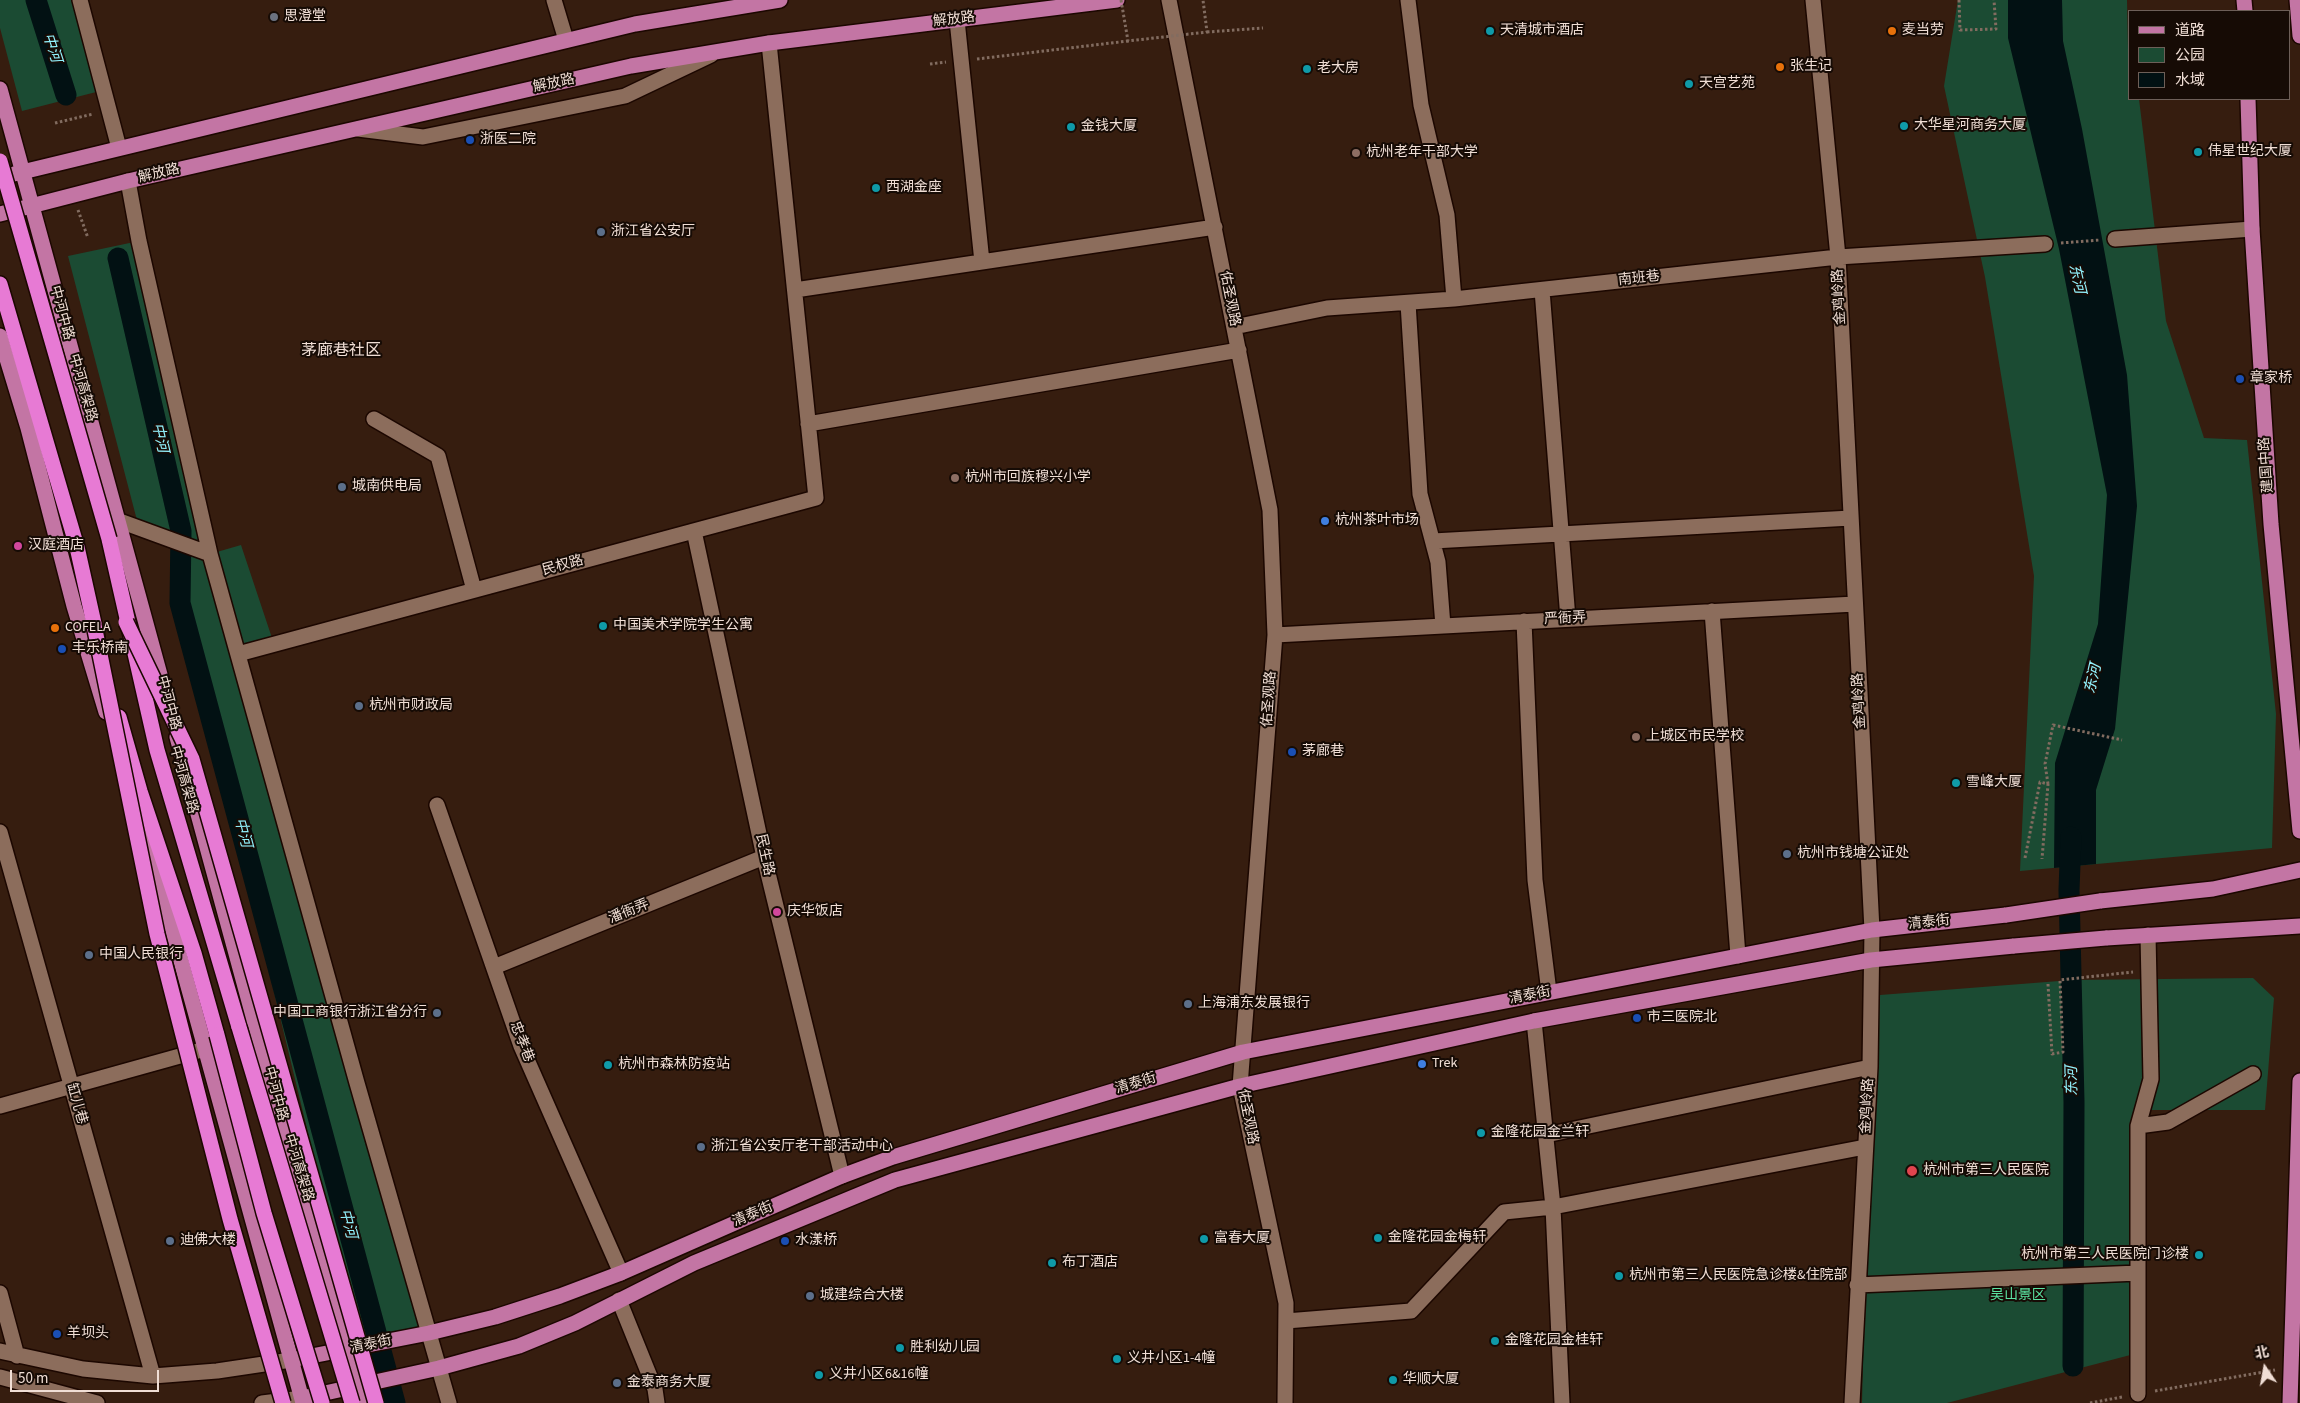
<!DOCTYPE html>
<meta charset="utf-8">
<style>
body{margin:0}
#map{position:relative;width:2300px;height:1403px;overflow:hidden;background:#361d0f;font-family:"Source Sans 3","Noto Sans SC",sans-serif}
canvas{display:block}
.legend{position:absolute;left:2128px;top:10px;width:162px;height:90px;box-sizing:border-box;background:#160b05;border:1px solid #6d5f58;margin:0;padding:6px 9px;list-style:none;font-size:15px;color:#f0ded5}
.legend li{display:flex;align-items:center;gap:10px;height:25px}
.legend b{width:25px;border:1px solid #6d5f58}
.north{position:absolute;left:2240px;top:1343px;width:50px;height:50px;-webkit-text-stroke:4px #160b05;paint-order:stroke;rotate:348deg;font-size:14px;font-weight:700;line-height:20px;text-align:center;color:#f0ded5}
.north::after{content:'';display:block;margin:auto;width:18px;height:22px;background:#f0ded5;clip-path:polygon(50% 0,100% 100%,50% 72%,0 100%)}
.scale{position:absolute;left:10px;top:1370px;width:149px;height:22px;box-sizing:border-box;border:2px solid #f0ded5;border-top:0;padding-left:6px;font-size:15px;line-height:18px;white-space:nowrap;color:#f0ded5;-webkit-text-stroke:4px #160b05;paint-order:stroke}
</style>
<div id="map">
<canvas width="2300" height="1403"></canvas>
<ul class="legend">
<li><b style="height:6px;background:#c375a4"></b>道路</li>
<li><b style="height:14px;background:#1b4b33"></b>公园</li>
<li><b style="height:14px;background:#021113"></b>水域</li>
</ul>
<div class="north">北</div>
<div class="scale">50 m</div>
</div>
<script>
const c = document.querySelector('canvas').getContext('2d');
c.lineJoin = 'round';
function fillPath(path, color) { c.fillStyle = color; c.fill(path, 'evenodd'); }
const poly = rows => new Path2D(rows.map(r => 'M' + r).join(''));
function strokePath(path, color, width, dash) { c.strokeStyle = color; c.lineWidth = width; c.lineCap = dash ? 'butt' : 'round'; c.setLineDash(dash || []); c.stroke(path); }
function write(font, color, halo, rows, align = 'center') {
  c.font = font + ' "Source Sans 3","Noto Sans SC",sans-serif'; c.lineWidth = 4; c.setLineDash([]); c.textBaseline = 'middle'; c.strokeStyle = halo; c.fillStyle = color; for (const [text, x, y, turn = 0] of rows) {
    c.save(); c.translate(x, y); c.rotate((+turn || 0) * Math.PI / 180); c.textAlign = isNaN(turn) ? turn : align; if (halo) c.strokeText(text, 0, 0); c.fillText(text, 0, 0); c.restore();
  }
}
fillPath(poly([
 [0,0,79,0,104,90,22,111,0,28],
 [1958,0,2127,0,2129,99,2139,99,2166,321,2204,438,2247,440,2276,714,2272,848,2020,871,2034,576,1985,277,1944,86],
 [139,241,210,554,241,545,274,644,238,654,429,1333,359,1344,180,603,188,546,139,528,68,256],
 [2253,978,2274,998,2265,1110,2143,1110,2138,1353,1947,1403,1862,1403,1870,1067,1880,995,2072,980]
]), '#1b4b33');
fillPath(poly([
 [2008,0,2062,0,2063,41,2082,129,2127,375,2137,506,2115,729,2096,790,2096,864,2054,868,2055,763,2098,624,2107,495,2059,249,2008,38]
]), '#021113');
strokePath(poly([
 [36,0,66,95],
 [118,258,181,531,180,603,395,1403],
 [2071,837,2069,890,2074,1102,2073,1366]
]), '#021113', 21);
const minor = poly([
 [80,0,119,148],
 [554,0,566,40],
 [1169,0,1270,510,1275,635,1240,1086,1286,1303,1285,1403],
 [1408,0,1421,105,1447,215,1454,299],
 [1813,0,1838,257,1872,930,1870,1067,1852,1403],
 [957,20,982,262],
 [358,129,423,137,625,96,711,55],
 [128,181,139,241,210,554,357,1083,449,1403],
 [2115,239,2252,229],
 [795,290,1215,227],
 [1542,290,1568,619],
 [1408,303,1420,494,1438,562,1443,626],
 [1234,327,1327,308,1454,299,1838,257,2045,244],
 [374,419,438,456,474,590],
 [808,424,1239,350],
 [117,520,210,554],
 [694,531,764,857,842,1176],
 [1433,541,1851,518],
 [1712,611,1738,956],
 [1524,621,1535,880,1549,992],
 [1275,635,1855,604],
 [238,654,816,498,769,43],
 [437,805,521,1046,621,1273],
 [0,832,153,1376],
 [494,967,764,857],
 [1534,1021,1553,1207,1562,1403],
 [0,1106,205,1049],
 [2138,1126,2168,1122,2253,1074],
 [1546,1135,1870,1067],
 [1857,1285,2138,1273],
 [0,1293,17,1356],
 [619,1300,655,1389,657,1403],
 [1286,1321,1411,1311,1504,1212,1553,1207,1865,1147],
 [0,1351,83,1369,153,1376,217,1371,291,1360],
 [0,1377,97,1403],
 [2138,1394,2138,1126,2151,1079,2148,935],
 [262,1403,302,1398]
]);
const major = poly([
 [2244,0,2245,11],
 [2297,0,2300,36],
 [0,89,165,693],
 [2248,99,2252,229,2271,524,2300,831],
 [14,174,635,24,780,0],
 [0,214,128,181,631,66,769,43,1117,0],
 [0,336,28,428,74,606,106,712],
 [177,737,302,1196,363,1403],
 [139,819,162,892,303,1403],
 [2100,901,2213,889,2300,870],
 [2106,938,2300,926],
 [291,1360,429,1333,495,1317,560,1296,621,1273,842,1176,893,1157,1243,1052,1872,930,2006,915],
 [302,1398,439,1368,519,1346,575,1323,694,1263,895,1180,1240,1086,1534,1021,1871,960,2014,946],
 [2290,1403,2300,1081]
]);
const highway = poly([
 [0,284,77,547,97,637],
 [109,539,157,750,239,1027],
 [119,717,140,791,194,953,217,1035]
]);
strokePath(minor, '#1c0700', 18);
strokePath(major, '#1c0700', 18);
strokePath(highway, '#1c0700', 18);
strokePath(poly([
 [1959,0,1960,30,1996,29,1994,0],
 [1207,32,1263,28],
 [977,59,1128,41],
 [930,64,946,62],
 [55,123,93,114],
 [78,210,88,238],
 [2061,243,2100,240],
 [2048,784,2045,764,2053,725,2122,740],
 [2025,858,2040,782,2048,784,2042,859],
 [2048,984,2052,1054,2063,1052,2060,980,2133,972],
 [2155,1391,2275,1370],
 [2090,1403,2122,1397]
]), '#826c60', 3, [2.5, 2.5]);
strokePath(minor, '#8c6d5c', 15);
strokePath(major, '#c375a4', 15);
strokePath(highway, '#e77ad4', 15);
const majorBridge = poly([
 [2006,915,2100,901],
 [2014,946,2106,938]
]);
const highwayBridge = poly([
 [0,161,109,539],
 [126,622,192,759,376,1403],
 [94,625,157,934,230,1219,283,1403],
 [239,1027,352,1403],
 [217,1035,264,1213,322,1403]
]);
strokePath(majorBridge, '#1c0700', 18, []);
strokePath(highwayBridge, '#1c0700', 18, []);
strokePath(poly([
 [1121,0,1128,41,1207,32,1203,0]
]), '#826c60', 3, [2.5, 2.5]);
strokePath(majorBridge, '#c375a4', 15);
strokePath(highwayBridge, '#e77ad4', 15);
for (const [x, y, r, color] of [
 [274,17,5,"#6b7280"],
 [1490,31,5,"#0f9aa8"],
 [1892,31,5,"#e8710a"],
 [1780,67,5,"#e8710a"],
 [1307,69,5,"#0f9aa8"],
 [1689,84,5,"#0f9aa8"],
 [1904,126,5,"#0f9aa8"],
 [1071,127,5,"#0f9aa8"],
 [470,140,5,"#1a4fb4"],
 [2198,152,5,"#0f9aa8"],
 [1356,153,5,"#8d6e63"],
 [876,188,5,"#0f9aa8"],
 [601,232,5,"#5c6f8a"],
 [2240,379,5,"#1a4fb4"],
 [955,478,5,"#8d6e63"],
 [342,487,5,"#5c6f8a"],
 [1325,521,5,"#3f7fe0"],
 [18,546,5,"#d1479c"],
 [603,626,5,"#0f9aa8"],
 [55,628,5,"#e8710a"],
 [62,649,5,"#1a4fb4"],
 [359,706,5,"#5c6f8a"],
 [1636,737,5,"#8d6e63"],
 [1292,752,5,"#1a4fb4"],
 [1956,783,5,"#0f9aa8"],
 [1787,854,5,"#5c6f8a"],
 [777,912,5,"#d1479c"],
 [89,955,5,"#5c6f8a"],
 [1188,1004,5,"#5c6f8a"],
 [437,1013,5,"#5c6f8a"],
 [1637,1018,5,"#1a4fb4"],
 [1422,1064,5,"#3f7fe0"],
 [608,1065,5,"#0f9aa8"],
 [1481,1133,5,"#0f9aa8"],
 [701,1147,5,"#5c6f8a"],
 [1912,1171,6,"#e0444e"],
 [1378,1238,5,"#0f9aa8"],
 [1204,1239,5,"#0f9aa8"],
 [170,1241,5,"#5c6f8a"],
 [785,1241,5,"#1a4fb4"],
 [2199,1255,5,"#0f9aa8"],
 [1052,1263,5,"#0f9aa8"],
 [1619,1276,5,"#0f9aa8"],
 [810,1296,5,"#5c6f8a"],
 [57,1334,5,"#1a4fb4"],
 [1495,1341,5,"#0f9aa8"],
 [900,1348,5,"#0f9aa8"],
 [1117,1359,5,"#0f9aa8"],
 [819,1375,5,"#0f9aa8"],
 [1393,1380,5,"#0f9aa8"],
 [617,1383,5,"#5c6f8a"]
]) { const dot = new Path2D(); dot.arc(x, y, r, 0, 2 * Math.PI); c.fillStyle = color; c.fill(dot); strokePath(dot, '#160b05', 2); }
write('14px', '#f0ded5', '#160b05', [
 ["思澄堂",284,17],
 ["天清城市酒店",1500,31],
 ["麦当劳",1902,31],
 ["张生记",1790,67],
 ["老大房",1317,69],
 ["天宫艺苑",1699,84],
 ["大华星河商务大厦",1914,126],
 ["金钱大厦",1081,127],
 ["浙医二院",480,140],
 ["伟星世纪大厦",2208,152],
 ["杭州老年干部大学",1366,153],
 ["西湖金座",886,188],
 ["浙江省公安厅",611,232],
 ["章家桥",2250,379],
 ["杭州市回族穆兴小学",965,478],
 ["城南供电局",352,487],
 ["杭州茶叶市场",1335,521],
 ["汉庭酒店",28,546],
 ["中国美术学院学生公寓",613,626],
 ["COFELA",65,628],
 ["丰乐桥南",72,649],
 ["杭州市财政局",369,706],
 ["上城区市民学校",1646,737],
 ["茅廊巷",1302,752],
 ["雪峰大厦",1966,783],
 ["杭州市钱塘公证处",1797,854],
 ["庆华饭店",787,912],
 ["中国人民银行",99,955],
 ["上海浦东发展银行",1198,1004],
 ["中国工商银行浙江省分行",427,1013,"right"],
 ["市三医院北",1647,1018],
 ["Trek",1432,1064],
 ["杭州市森林防疫站",618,1065],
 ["金隆花园金兰轩",1491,1133],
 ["浙江省公安厅老干部活动中心",711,1147],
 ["杭州市第三人民医院",1923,1171],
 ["金隆花园金梅轩",1388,1238],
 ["富春大厦",1214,1239],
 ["迪佛大楼",180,1241],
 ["水漾桥",795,1241],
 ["杭州市第三人民医院门诊楼",2189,1255,"right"],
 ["布丁酒店",1062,1263],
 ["杭州市第三人民医院急诊楼&住院部",1629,1276],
 ["城建综合大楼",820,1296],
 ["羊坝头",67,1334],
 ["金隆花园金桂轩",1505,1341],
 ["胜利幼儿园",910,1348],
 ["义井小区1-4幢",1127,1359],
 ["义井小区6&16幢",829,1375],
 ["华顺大厦",1403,1380],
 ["金泰商务大厦",627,1383]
], 'left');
write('14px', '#f0ded5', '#160b05', [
 ["解放路",954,20,-7],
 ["解放路",554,84,-12],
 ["解放路",159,174,-13],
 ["南班巷",1639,279,-6],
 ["金鸡岭路",1840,297,-93],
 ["佑圣观路",1229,299,79],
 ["中河中路",61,313,75],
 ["中河高架路",82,388,74],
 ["建国中路",2267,465,-94],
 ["民权路",563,566,-15],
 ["严衙弄",1565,619,-3],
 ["佑圣观路",1270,699,-86],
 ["金鸡岭路",1860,701,-93],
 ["中河中路",168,703,75],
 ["中河高架路",183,780,74],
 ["民生路",764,855,78],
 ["潘衙弄",629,912,-22],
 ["清泰街",1929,923,-6],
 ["清泰街",1530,996,-11],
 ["忠孝巷",521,1042,69],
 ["清泰街",1136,1084,-17],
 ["中河中路",275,1094,75],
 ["缸儿巷",76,1104,74],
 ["金鸡岭路",1868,1106,-87],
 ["佑圣观路",1247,1117,79],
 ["中河高架路",298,1168,73],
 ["清泰街",753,1215,-23],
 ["清泰街",371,1345,-12]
]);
write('14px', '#5be4a2', '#160b05', [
 ["吴山景区",2018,1296]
]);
write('italic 15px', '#92f2fd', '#160b05', [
 ["中河",51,48,72],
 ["东河",2076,279,77],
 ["中河",159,438,77],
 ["东河",2094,679,-77],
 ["中河",242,833,75],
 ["东河",2073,1081,-91],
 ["中河",347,1224,75]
]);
write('16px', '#f0ded5', '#160b05', [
 ["茅廊巷社区",341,351]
]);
</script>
